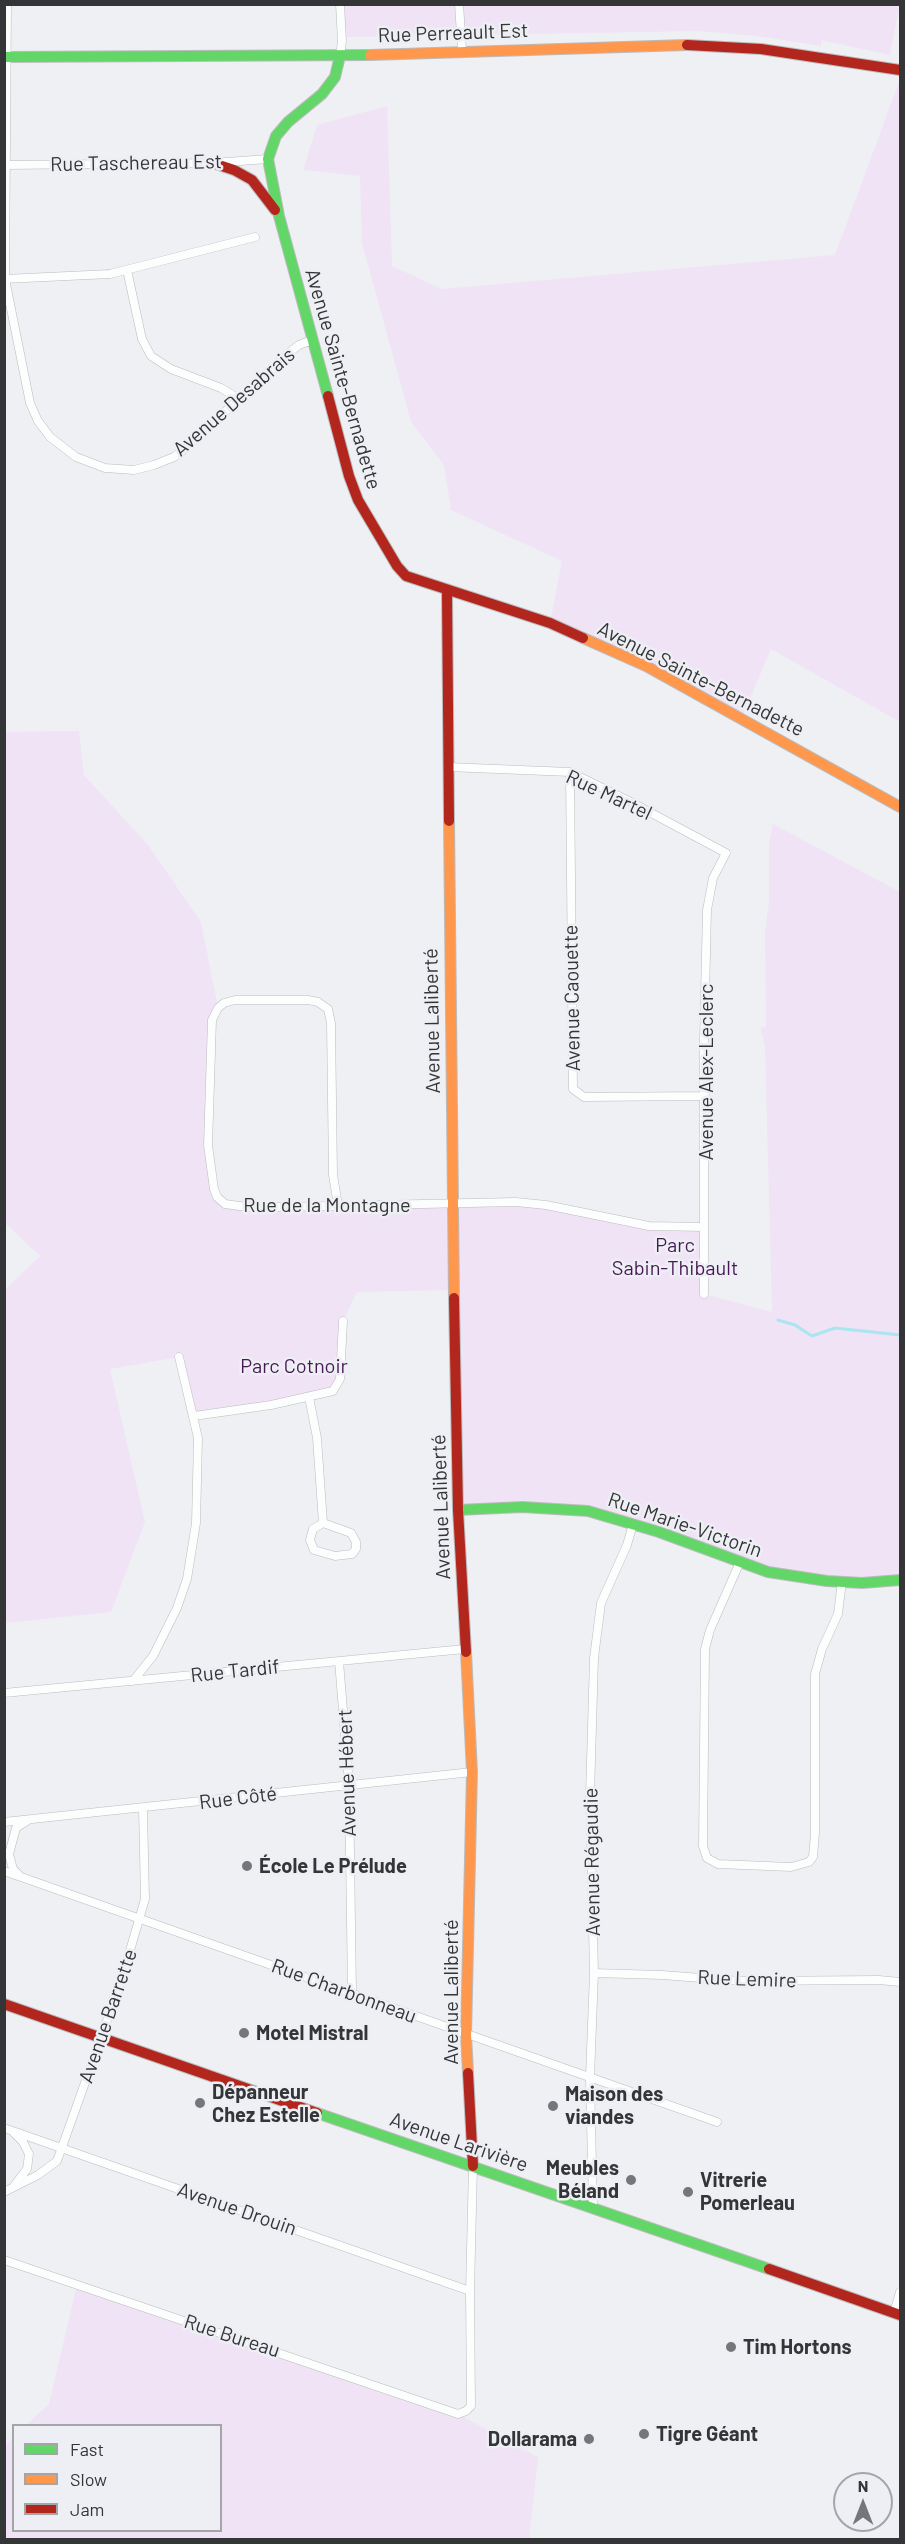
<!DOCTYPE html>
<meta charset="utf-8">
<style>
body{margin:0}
#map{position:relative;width:905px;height:2544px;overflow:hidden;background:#eef0f3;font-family:Barlow,sans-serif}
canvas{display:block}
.frame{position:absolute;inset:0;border:6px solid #343537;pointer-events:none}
.legend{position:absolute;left:12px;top:2424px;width:210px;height:108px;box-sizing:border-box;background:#edeff4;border:2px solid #a3a5a8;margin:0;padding:8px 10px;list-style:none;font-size:18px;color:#343537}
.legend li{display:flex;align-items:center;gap:12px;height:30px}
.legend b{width:30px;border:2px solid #a3a5a8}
.north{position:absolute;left:833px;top:2472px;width:60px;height:60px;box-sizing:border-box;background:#edeff4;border:2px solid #a3a5a8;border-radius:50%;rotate:0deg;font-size:16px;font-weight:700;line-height:24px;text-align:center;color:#343537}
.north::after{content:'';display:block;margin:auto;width:21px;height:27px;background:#757679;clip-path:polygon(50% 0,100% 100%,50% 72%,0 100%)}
</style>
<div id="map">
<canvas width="905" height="2544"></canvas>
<div class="frame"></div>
<ul class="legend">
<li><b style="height:8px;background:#63d668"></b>Fast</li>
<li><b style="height:8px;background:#ff974d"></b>Slow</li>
<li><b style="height:8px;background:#b3261e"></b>Jam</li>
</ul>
<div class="north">N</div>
</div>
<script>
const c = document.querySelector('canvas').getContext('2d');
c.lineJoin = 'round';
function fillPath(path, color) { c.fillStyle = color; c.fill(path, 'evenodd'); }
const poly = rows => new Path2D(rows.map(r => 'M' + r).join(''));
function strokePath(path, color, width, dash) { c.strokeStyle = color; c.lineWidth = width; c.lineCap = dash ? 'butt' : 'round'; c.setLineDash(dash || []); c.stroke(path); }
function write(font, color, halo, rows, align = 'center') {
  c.font = font + ' Barlow,sans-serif'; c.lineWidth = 5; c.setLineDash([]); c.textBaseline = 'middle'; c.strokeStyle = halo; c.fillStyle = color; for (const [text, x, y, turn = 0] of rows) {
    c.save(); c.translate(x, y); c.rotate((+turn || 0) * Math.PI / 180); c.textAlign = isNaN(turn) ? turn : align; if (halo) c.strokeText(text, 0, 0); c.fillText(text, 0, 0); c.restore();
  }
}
fillPath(poly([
 [900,4,890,55,821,40,821,46,756,36,700,31,346,37,343,5],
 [899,82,900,722,771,649,741,720,646,666,550,623,562,561,451,510,444,465,411,422,362,243,360,176,303,170,317,125,387,106,392,266,442,289,835,255],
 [79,731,84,775,148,845,201,922,218,1008,215,1014,208,1145,214,1189,225,1204,516,1202,617,1221,704,1227,704,1294,772,1312,765,1046,761,1029,766,1026,765,932,769,902,769,844,773,824,900,892,900,1580,768,1572,588,1511,458,1510,453,1290,357,1292,343,1321,340,1379,333,1391,194,1416,179,1357,110,1369,145,1522,111,1612,5,1623,5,1290,40,1256,5,1223,4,732],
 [77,2285,458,2414,538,2457,529,2539,5,2540,5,2446,13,2437,14,2530,220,2530,220,2426,26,2425,49,2404]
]), '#f0e3f6');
strokePath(poly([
 [778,1320,795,1325,812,1336,835,1328,900,1335]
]), '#aae6ef', 3);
const street = poly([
 [7,4,5,279,30,403,38,421,50,437,76,457,105,468,134,470,154,465,174,457,188,446,291,351,299,345,312,340],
 [340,4,342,41,340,56],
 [459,4,462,50],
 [4,165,213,163,268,159],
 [127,270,142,339,151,356,171,369,221,388,239,399],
 [4,279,110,274,255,237],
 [448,767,570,772,627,800,726,853,713,878,707,910,704,1040,704,1294],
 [570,772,573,1089,584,1097,705,1096],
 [338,1205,333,1175,331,1023,328,1009,318,1002,308,1000,235,1000,224,1003,218,1008,212,1020,208,1145,214,1189,217,1197,225,1204,247,1207,282,1207,516,1202,546,1205,649,1226,704,1227],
 [309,1397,317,1438,323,1523],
 [194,1416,271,1405,333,1391,340,1379,343,1321],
 [323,1523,351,1533,356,1542,356,1549,352,1554,335,1556,314,1550,310,1540,313,1529,323,1523],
 [740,1562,710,1630,705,1649,703,1846,707,1858,718,1864,791,1867,809,1862,813,1857,815,1833,815,1674,822,1649,838,1614,842,1581],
 [339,1661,349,1784,352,1993],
 [133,1681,153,1656,177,1608,187,1579,196,1523,198,1438,179,1357],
 [4,1693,465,1649],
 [4,1822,472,1772],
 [4,1871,717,2122],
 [20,1876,13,1869,9,1854,16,1828,27,1821],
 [594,1973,662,1975,741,1981,879,1980,900,1982],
 [4,2128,470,2291],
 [14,2186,27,2169,29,2154,23,2142,14,2133],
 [4,2192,38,2175,57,2161,81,2094,122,1978,145,1899,143,1808],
 [593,2207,590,2077,594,1973,590,1795,594,1658,601,1603,627,1545,633,1524],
 [4,2260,458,2414,466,2411,471,2406,470,2291,473,2166],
 [894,2313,900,2292]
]);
const fast = poly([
 [4,57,370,55],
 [328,396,279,216,268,159,276,136,288,122,322,94,335,77,340,56],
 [458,1510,522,1507,588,1511,659,1532,768,1572,827,1581,862,1583,900,1580],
 [317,2113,769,2269]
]);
const slow = poly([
 [370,55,687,45],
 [583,638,646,666,900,807],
 [449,821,454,1298],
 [466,1652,472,1772,466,2035,468,2073]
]);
const jam = poly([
 [687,45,761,49,900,70],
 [213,163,234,170,252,180,275,210],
 [328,396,349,476,358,500,397,566,406,576,550,623,583,638],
 [447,592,449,821],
 [454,1298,458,1510,466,1652],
 [4,2004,317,2113],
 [468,2073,473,2166],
 [769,2269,900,2315]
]);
strokePath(street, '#bbbcbe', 9);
strokePath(fast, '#bbbcbe', 12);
strokePath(slow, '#bbbcbe', 12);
strokePath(jam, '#bbbcbe', 12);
strokePath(street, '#fcfdfd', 8);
strokePath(fast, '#63d668', 10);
strokePath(slow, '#ff974d', 10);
strokePath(jam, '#b3261e', 10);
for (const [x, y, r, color] of [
 [247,1866,6,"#757679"],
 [244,2033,6,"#757679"],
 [200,2103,6,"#757679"],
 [553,2106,6,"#757679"],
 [631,2180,6,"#757679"],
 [688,2192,6,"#757679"],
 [731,2347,6,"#757679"],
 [644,2434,6,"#757679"],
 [589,2439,6,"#757679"]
]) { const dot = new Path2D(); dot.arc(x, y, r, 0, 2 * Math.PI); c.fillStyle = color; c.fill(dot); strokePath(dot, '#edeff4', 2); }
write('20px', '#343537', '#edeff4', [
 ["Rue Perreault Est",453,33,-2],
 ["Rue Taschereau Est",136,163,-1],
 ["Avenue Sainte-Bernadette",343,379,74],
 ["Avenue Desabrais",234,402,-41],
 ["Avenue Sainte-Bernadette",701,679,27],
 ["Rue Martel",609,795,25],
 ["Avenue Caouette",572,998,-91],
 ["Avenue Laliberté",432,1021,-91],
 ["Avenue Alex-Leclerc",706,1072,-90],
 ["Rue de la Montagne",327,1205],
 ["Avenue Laliberté",441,1507,-92],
 ["Rue Marie-Victorin",685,1525,19],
 ["Rue Tardif",235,1671,-6],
 ["Avenue Hébert",347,1773,-92],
 ["Rue Côté",238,1798,-7],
 ["Avenue Régaudie",592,1862,-91],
 ["Rue Lemire",747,1979,2],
 ["Rue Charbonneau",344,1991,20],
 ["Avenue Laliberté",451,1992,-90],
 ["Avenue Barrette",108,2016,-71],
 ["Avenue Larivière",459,2142,19],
 ["Avenue Drouin",237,2209,19],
 ["Rue Bureau",232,2336,18]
]);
write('20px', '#481856', '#edeff4', [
 ["Parc",675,1245],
 ["Sabin-Thibault",675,1268],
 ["Parc Cotnoir",294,1366]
]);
write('bold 20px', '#343537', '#edeff4', [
 ["École Le Prélude",259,1866],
 ["Motel Mistral",256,2033],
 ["Dépanneur",212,2092],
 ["Chez Estelle",212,2115],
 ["Maison des",565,2094],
 ["viandes",565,2117],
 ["Meubles",619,2168,"right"],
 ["Béland",619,2191,"right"],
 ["Vitrerie",700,2180],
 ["Pomerleau",700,2203],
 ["Tim Hortons",743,2347],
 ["Tigre Géant",656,2434],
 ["Dollarama",577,2439,"right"]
], 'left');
</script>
